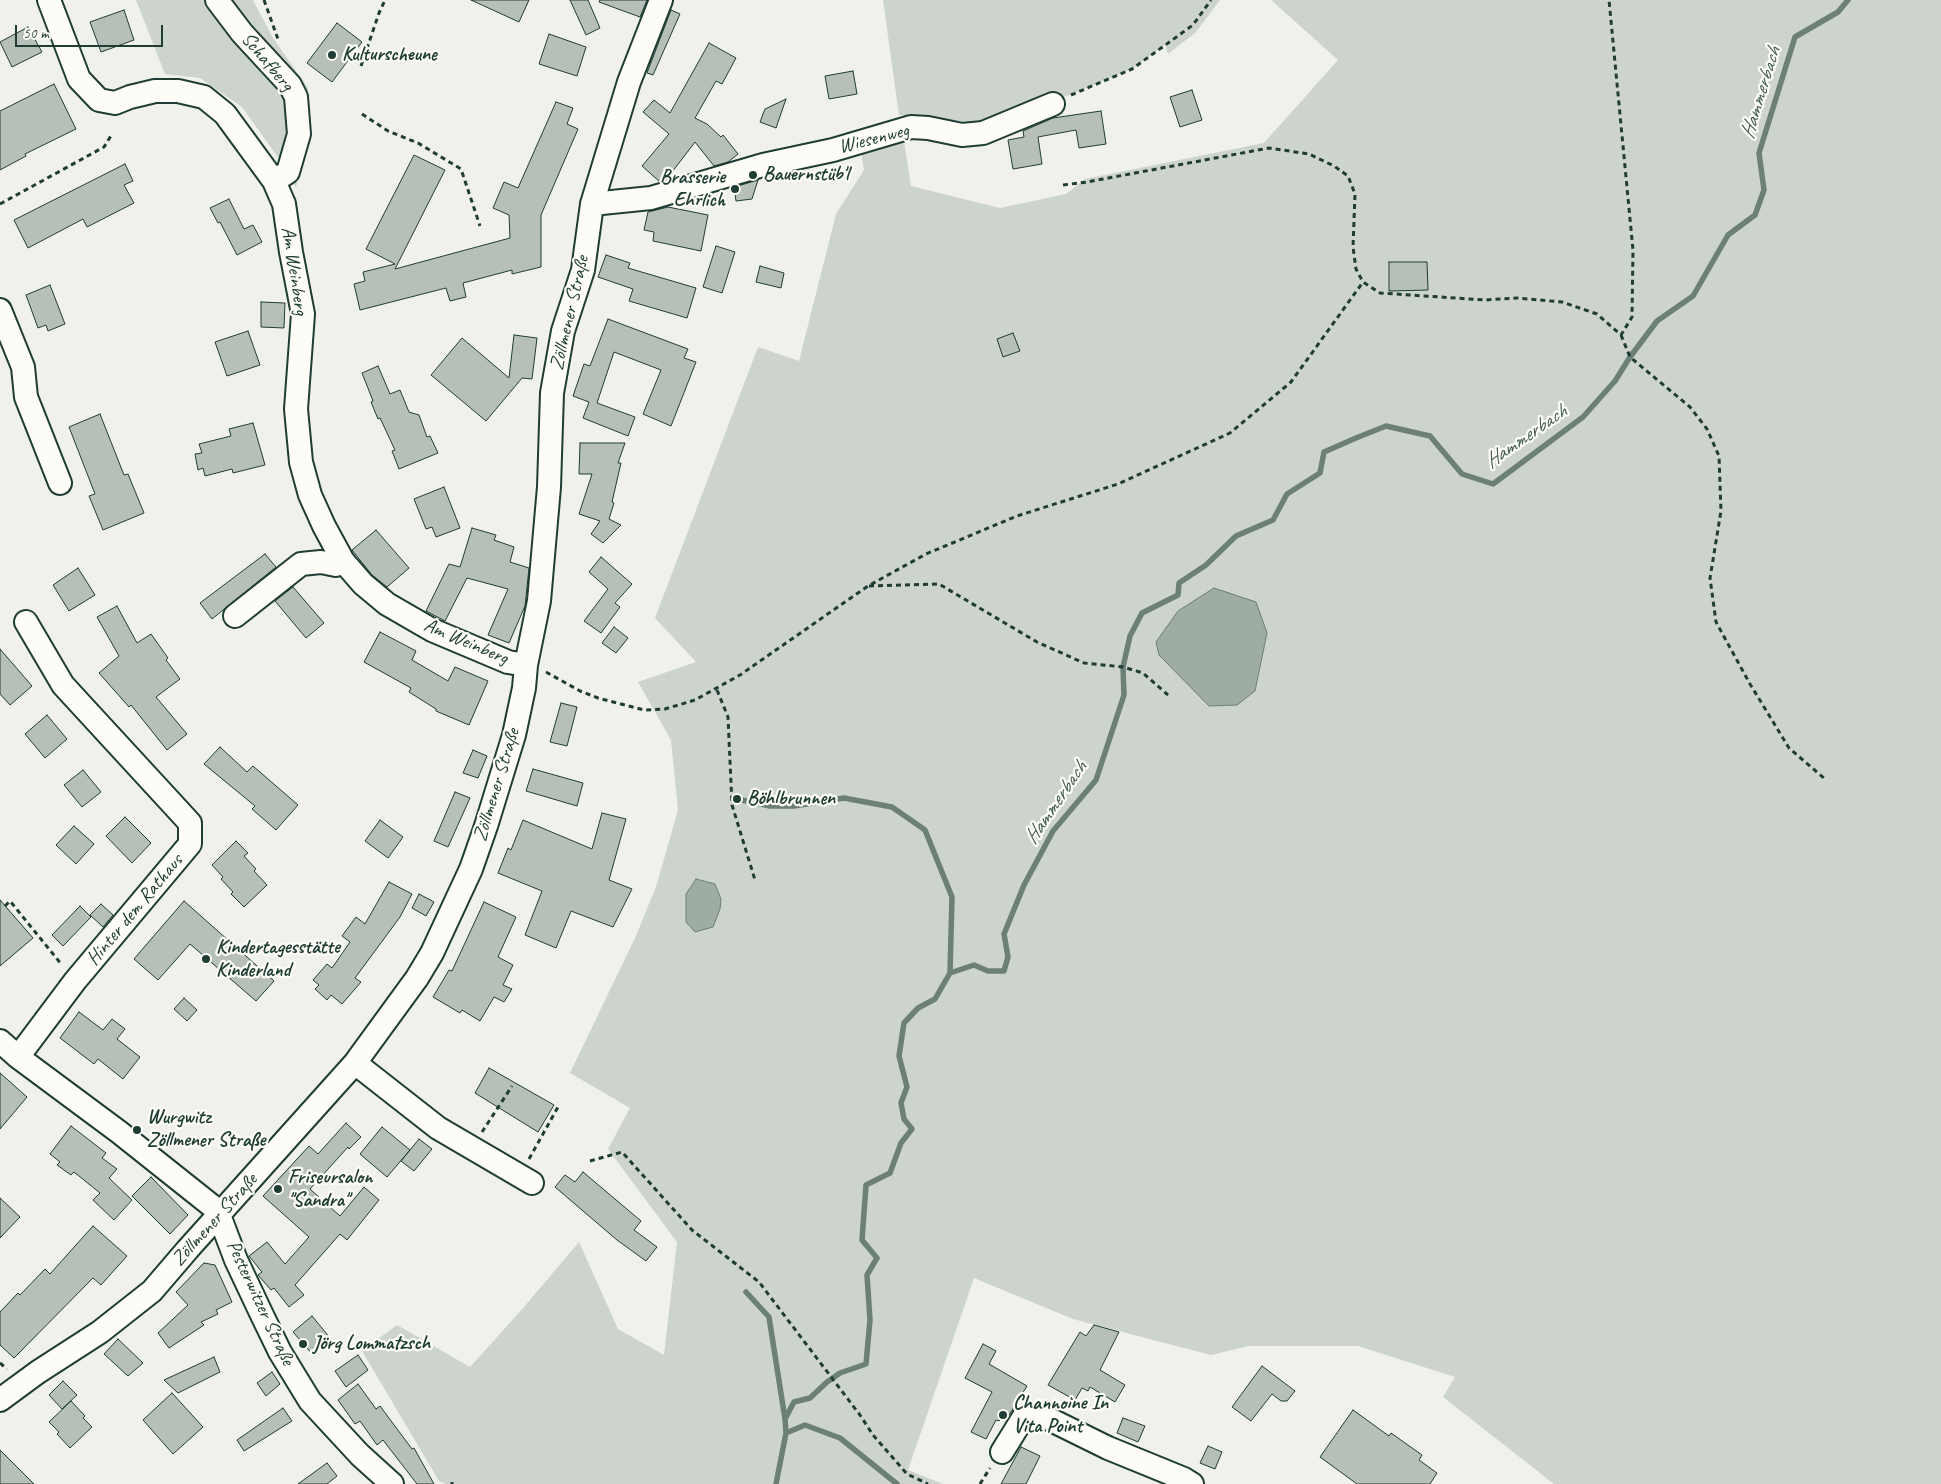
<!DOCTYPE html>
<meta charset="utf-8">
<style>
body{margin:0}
#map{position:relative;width:1941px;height:1484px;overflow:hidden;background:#f0f1eb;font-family:Caveat,sans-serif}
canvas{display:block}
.scale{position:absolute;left:15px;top:25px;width:148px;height:22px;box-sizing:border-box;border:2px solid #1f3d34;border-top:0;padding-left:6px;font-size:15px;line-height:18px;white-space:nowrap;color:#1f3d34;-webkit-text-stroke:4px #fdfcf7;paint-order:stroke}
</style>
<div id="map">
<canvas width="1941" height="1484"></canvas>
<div class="scale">50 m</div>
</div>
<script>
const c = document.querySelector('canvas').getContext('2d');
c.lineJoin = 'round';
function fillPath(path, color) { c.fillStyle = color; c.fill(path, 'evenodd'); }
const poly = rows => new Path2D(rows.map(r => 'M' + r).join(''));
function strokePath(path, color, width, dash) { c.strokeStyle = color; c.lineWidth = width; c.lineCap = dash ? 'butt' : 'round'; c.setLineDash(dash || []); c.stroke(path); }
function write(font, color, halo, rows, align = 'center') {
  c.font = font + ' Caveat,sans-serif'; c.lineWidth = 4.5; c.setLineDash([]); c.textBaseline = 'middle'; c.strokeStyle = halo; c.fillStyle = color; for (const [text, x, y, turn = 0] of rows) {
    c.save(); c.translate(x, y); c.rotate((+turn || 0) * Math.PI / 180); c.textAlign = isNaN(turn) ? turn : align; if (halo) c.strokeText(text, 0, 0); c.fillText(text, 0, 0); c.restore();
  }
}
fillPath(poly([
 [136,0,253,0,273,38,308,88,303,146,296,188,277,156,242,107,200,78,165,74],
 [883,0,1220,0,1196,32,1168,54,1164,40,1165,45,1132,69,1077,92,987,124,899,115],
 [1271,0,1941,0,1941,1484,1554,1484,1443,1397,1455,1377,1358,1346,1249,1346,1211,1355,1073,1319,974,1278,908,1470,943,1484,446,1484,439,1481,362,1351,397,1325,470,1367,524,1307,579,1242,618,1329,664,1355,677,1242,608,1149,630,1108,570,1073,636,936,657,884,678,810,671,740,638,682,696,662,655,618,758,347,799,361,836,214,864,170,860,146,903,134,911,186,1000,208,1066,194,1085,179,1264,143,1338,60]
]), '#cdd3cd');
const water = poly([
 [1214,588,1256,602,1267,633,1255,691,1237,705,1209,706,1159,655,1156,642,1178,611,1214,588],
 [696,879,715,884,721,899,720,909,713,927,695,932,686,922,686,894,696,879]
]);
fillPath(water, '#9faca4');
strokePath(water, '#6c8077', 1);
strokePath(poly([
 [737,799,770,806,794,806,844,798,892,807,925,830,952,897,950,973],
 [746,1292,769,1317,785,1419],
 [786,1433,805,1425,840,1438,897,1484],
 [776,1484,786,1433,785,1419,794,1402,810,1398,827,1382,840,1373,866,1364,870,1320,867,1275,877,1258,862,1240,866,1185,890,1173,901,1143,912,1129,904,1119,901,1103,907,1087,899,1056,904,1023,918,1008,935,999,950,973,974,965,988,971,1004,971,1008,957,1004,934,1024,885,1053,831,1096,780,1124,695,1123,667,1130,636,1142,613,1178,595,1179,583,1206,565,1236,536,1273,520,1287,494,1320,473,1324,452,1356,438,1386,426,1430,436,1462,474,1493,484,1583,417,1615,381,1630,357,1657,321,1693,296,1728,235,1755,215,1764,190,1759,153,1795,37,1838,12,1848,0]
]), '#6c8077', 5.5);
const building = poly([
 [471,0,529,0,519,22,471,0],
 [570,0,588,0,600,28,586,35,570,0],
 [600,0,647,0,640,17,599,2,600,0],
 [124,10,134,40,101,52,90,22,124,10],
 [671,10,680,14,653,75,647,73,671,10],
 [337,23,362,42,332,82,307,63,337,23],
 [28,27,42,52,12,67,0,42,28,27],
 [549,34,586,47,577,76,539,64,549,34],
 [709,43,736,58,722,84,716,81,695,118,707,124,721,137,723,135,738,154,728,162,714,166,695,142,666,180,660,182,642,166,669,134,643,112,654,100,670,113,709,43],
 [853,71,857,94,829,99,825,76,853,71],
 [54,84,76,129,25,154,26,156,0,170,0,111,54,84],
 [1192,90,1202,120,1180,127,1170,97,1192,90],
 [786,99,776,128,760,122,765,109,786,99],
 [556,102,573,108,567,124,578,129,541,215,541,267,512,274,512,270,463,283,466,297,450,301,446,288,360,310,354,284,365,281,363,272,395,264,366,249,414,155,445,170,395,269,510,238,509,215,493,208,504,182,518,188,556,102],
 [1101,111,1106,144,1079,148,1076,130,1038,137,1042,164,1013,169,1008,140,1024,137,1023,131,1053,118,1101,111],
 [125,164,133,181,124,185,134,203,87,227,83,219,28,248,14,220,125,164],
 [758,180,752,199,736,201,734,187,758,180],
 [229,199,244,229,253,225,262,242,237,255,220,222,218,223,210,208,229,199],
 [668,207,708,215,701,251,653,241,654,232,644,230,648,212,668,207],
 [716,246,735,252,722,293,703,287,716,246],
 [606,255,630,263,628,268,696,288,687,318,629,301,633,289,598,277,606,255],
 [1389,262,1427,262,1428,290,1389,291,1389,262],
 [760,266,784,273,781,288,756,282,760,266],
 [50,285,65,324,48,331,46,325,38,328,26,295,50,285],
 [261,302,285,303,284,328,261,327,261,302],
 [608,319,688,349,684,358,696,362,671,426,643,414,661,370,614,352,597,403,635,417,628,436,583,418,589,402,573,396,584,364,590,366,608,319],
 [248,331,260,365,227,376,215,342,248,331],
 [1013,333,1020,351,1003,357,997,339,1013,333],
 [514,335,537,338,532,379,522,378,486,421,431,375,462,338,509,378,514,335],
 [378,366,390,394,400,390,409,412,419,415,427,437,430,436,438,453,399,469,392,451,395,450,380,418,378,419,371,402,373,401,362,373,378,366],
 [100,414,124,475,128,474,144,513,103,530,89,496,95,494,69,427,100,414],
 [253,423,265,465,233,473,232,469,205,476,203,468,198,470,195,454,202,453,199,444,231,436,229,429,253,423],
 [580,443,625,443,618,463,621,463,612,502,614,503,609,519,621,525,603,543,591,534,600,521,579,514,592,474,579,474,580,443],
 [444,487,460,528,436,537,432,527,426,529,414,499,444,487],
 [472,528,496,535,494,540,514,547,510,562,529,568,525,606,509,643,488,635,508,589,467,578,445,621,426,611,449,564,460,567,472,528],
 [376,530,409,568,387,587,372,575,352,550,376,530],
 [265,554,276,567,212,619,200,603,265,554],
 [601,557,632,584,615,603,620,607,601,633,584,621,608,589,589,572,601,557],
 [78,568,95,595,69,611,53,585,78,568],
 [293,587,324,623,306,638,275,601,293,587],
 [117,606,137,643,151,634,168,658,166,660,180,679,156,697,187,734,167,750,131,705,129,707,99,673,119,656,97,617,117,606],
 [614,627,628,638,616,653,602,643,614,627],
 [380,632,416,651,412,660,448,681,455,667,488,681,469,725,436,711,436,709,409,692,411,688,364,662,380,632],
 [0,649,32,686,10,705,0,694,0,649],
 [561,703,577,707,567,746,550,742,561,703],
 [47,715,67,739,45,758,25,734,47,715],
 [220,747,247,772,253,766,298,805,276,830,252,809,255,806,204,764,220,747],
 [473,750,487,756,478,778,463,773,473,750],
 [533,769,583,783,577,806,526,791,533,769],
 [83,770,101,792,82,807,64,785,83,770],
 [455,792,470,798,448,847,434,841,455,792],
 [602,813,626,819,609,880,632,889,613,927,571,911,556,948,525,935,542,891,498,873,508,848,511,850,523,820,592,849,602,813],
 [125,817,151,843,132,863,106,836,125,817],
 [380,820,403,837,388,858,365,841,380,820],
 [74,826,94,844,76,864,56,845,74,826],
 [236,841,248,853,244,856,256,869,254,871,267,885,244,907,231,894,233,892,221,879,223,877,212,865,236,841],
 [389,882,412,894,400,917,355,978,361,982,342,1004,331,995,327,1000,315,989,319,985,313,980,327,964,332,968,350,942,342,936,356,917,365,924,389,882],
 [419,894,434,902,426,916,412,908,419,894],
 [0,900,33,938,0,966,0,900],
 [184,901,274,981,256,1001,190,944,158,980,134,959,184,901],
 [484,902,516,917,498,957,513,965,503,985,512,989,504,1002,494,997,480,1021,462,1010,460,1013,433,997,449,970,452,971,484,902],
 [101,904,113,915,103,927,90,915,101,904],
 [80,906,91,917,63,946,52,935,80,906],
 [184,998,197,1010,187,1021,174,1009,184,998],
 [79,1012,103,1030,112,1019,125,1029,117,1039,140,1057,123,1079,98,1059,94,1064,60,1038,79,1012],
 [489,1068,554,1105,538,1132,475,1093,489,1068],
 [0,1073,27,1097,0,1129,0,1073],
 [346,1123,361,1137,349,1149,348,1147,310,1189,340,1216,364,1187,379,1200,347,1240,340,1234,295,1285,304,1295,289,1307,274,1288,271,1290,258,1275,262,1272,249,1256,267,1242,285,1264,309,1237,263,1196,309,1146,318,1154,346,1123],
 [71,1126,106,1153,102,1158,117,1169,109,1178,132,1200,114,1220,93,1200,100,1193,74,1172,71,1175,57,1165,60,1162,50,1154,71,1126],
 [382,1127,410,1150,387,1177,360,1154,382,1127],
 [419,1139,432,1149,414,1171,401,1161,419,1139],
 [583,1172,641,1221,634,1230,657,1247,646,1261,617,1240,555,1187,565,1175,575,1182,583,1172],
 [151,1177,188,1215,170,1234,132,1196,151,1177],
 [0,1198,20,1217,0,1238,0,1198],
 [93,1226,127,1256,101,1285,93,1278,14,1358,0,1345,0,1312,18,1293,20,1295,45,1269,50,1274,93,1226],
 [204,1263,215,1265,232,1302,216,1310,218,1314,201,1322,204,1325,169,1348,158,1333,188,1305,176,1292,204,1263],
 [312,1316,331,1339,313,1355,293,1332,312,1316],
 [1094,1325,1119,1332,1100,1370,1125,1385,1115,1402,1090,1387,1088,1391,1082,1388,1075,1400,1048,1385,1080,1332,1086,1336,1094,1325],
 [118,1339,143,1363,128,1376,104,1354,118,1339],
 [983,1344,996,1351,989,1364,1027,1386,1009,1415,1005,1412,999,1421,996,1420,986,1439,971,1432,992,1392,965,1378,983,1344],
 [358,1355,368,1370,346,1387,335,1371,358,1355],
 [214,1357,220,1372,178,1393,164,1380,214,1357],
 [1262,1366,1295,1391,1287,1401,1281,1401,1272,1394,1251,1421,1232,1407,1262,1366],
 [272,1372,280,1384,266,1396,257,1383,272,1372],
 [63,1381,77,1395,62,1409,49,1395,63,1381],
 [358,1384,376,1409,380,1406,412,1449,414,1448,434,1484,417,1484,383,1440,377,1445,360,1421,355,1424,338,1400,358,1384],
 [172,1393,203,1427,173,1454,143,1420,172,1393],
 [71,1401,85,1416,83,1418,92,1427,70,1448,57,1434,59,1432,49,1422,71,1401],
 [283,1408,292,1421,244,1451,237,1440,283,1408],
 [1353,1410,1389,1436,1391,1433,1422,1455,1419,1460,1437,1473,1430,1484,1357,1484,1320,1457,1353,1410],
 [1123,1418,1145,1426,1138,1442,1117,1433,1123,1418],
 [1208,1446,1222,1452,1215,1469,1200,1463,1208,1446],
 [1021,1447,1040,1456,1026,1484,1001,1484,1021,1447],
 [0,1450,34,1484,0,1484,0,1450],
 [327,1463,337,1476,327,1484,298,1484,327,1463]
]);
fillPath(building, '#b6bfb8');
strokePath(building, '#1f3d34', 1);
const minor = poly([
 [49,0,79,79,99,100,115,103,130,97,155,91,178,91,204,97,225,114,274,181,284,204,291,252,303,314,296,409,301,462,310,495,324,526,343,561,363,584,387,604,432,630,508,662,526,665],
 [217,0,242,33,290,85,296,97,299,134,288,172,274,181],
 [592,204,651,198,763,165,833,150,911,127,928,128,962,135,983,133,1053,104],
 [0,310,23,367,26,397,60,483],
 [235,616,301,564,321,562,336,565,343,561],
 [0,1041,18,1057,119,1132,212,1206,219,1215,236,1260,262,1315,280,1352,310,1401,360,1455,392,1484],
 [18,1057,75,981,190,844,190,823,63,685,26,622],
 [355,1063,438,1128,532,1183],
 [0,1400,38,1372,100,1332,152,1291,188,1249,355,1063,417,978,432,953,471,869,486,826,514,735,524,688,526,665,539,601,549,487,552,393,563,331,583,270,592,204,629,82,661,0],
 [1002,1452,1023,1418,1039,1414,1108,1448,1184,1479,1192,1484]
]);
strokePath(minor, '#1f3d34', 26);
strokePath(poly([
 [264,0,279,42],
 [361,66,379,13,385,0],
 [1071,95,1132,69,1193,25,1211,0],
 [362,114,388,131,418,143,461,169,480,226],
 [1063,185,1087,182,1269,148,1309,154,1334,166,1348,176,1355,194,1353,247,1356,269,1363,282,1380,293,1485,300,1517,298,1562,302,1597,314,1621,335,1632,317,1633,250,1609,0],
 [0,204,104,147,112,134],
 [1621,335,1630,357,1690,407,1707,429,1719,456,1721,511,1710,578,1716,622,1750,684,1789,748,1825,779],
 [869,586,939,584,1037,642,1084,663,1123,667,1143,673,1168,695],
 [546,672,580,691,598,698,644,710,665,709,695,700,740,675,868,586,926,554,1017,516,1118,484,1230,433,1291,382,1363,282],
 [717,690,728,717,732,805,755,880],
 [5,906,10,901,62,965],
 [482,1132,512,1086],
 [529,1159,558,1107],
 [590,1161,622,1152,692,1230,759,1282,860,1415,873,1435,907,1474,928,1484],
 [0,1363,7,1369],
 [452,1482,452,1484],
 [980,1484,990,1468]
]), '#1f3d34', 3, [5, 4]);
strokePath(minor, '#fdfcf7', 22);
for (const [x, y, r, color] of [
 [332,55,5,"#1f3d34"],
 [753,175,5,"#1f3d34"],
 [735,189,5,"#1f3d34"],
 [737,799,5,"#1f3d34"],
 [206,959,5,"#1f3d34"],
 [137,1130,5,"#1f3d34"],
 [278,1189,5,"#1f3d34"],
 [303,1344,5,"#1f3d34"],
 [1003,1415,5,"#1f3d34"]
]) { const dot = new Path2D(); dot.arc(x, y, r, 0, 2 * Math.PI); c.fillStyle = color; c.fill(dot); strokePath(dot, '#fdfcf7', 2); }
write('bold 20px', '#1f3d34', '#fdfcf7', [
 ["Kulturscheune",342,55],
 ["Bauernstüb'l",763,175],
 ["Brasserie",725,178,"right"],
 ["Ehrlich",725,201,"right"],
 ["Böhlbrunnen",747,799],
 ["Kindertagesstätte",216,948],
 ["Kinderland",216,971],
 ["Wurgwitz",147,1118],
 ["Zöllmener Straße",147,1141],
 ["Friseursalon",288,1178],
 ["\"Sandra\"",288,1201],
 ["Jörg Lommatzsch",313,1344],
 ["Channoine In",1013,1404],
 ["Vita Point",1013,1427]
], 'left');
write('20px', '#1f3d34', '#fdfcf7', [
 ["Schafberg",267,62,50],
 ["Wiesenweg",874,139,-14],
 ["Am Weinberg",294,271,81],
 ["Zöllmener Straße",570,313,-77],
 ["Am Weinberg",466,642,23],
 ["Zöllmener Straße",497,785,-73],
 ["Hinter dem Rathaus",135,910,-50],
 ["Zöllmener Straße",215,1220,-48],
 ["Pesterwitzer Straße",260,1303,65]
]);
write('italic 21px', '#455e56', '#fdfcf7', [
 ["Hammerbach",1761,93,-73],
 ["Hammerbach",1526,437,-35],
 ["Hammerbach",1056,803,-56]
]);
</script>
